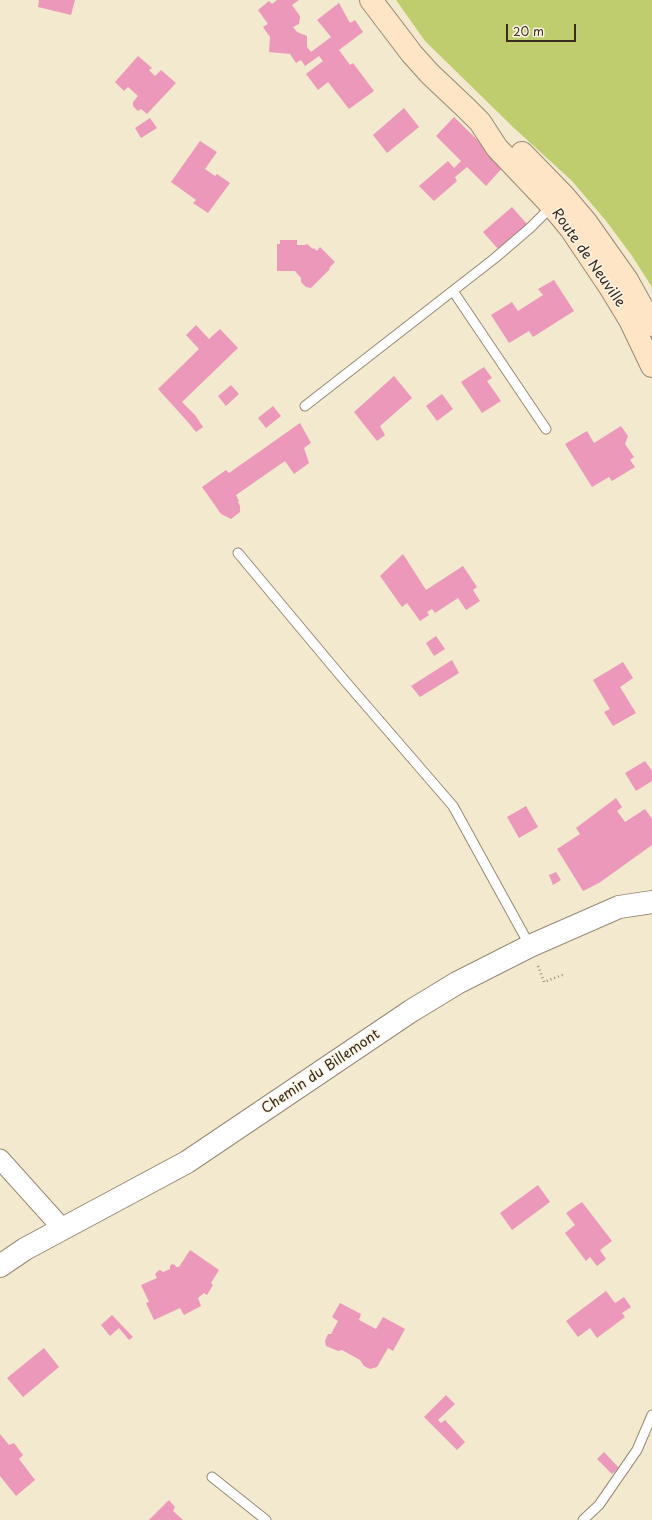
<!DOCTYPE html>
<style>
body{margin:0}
#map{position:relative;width:652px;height:1520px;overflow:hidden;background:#f2e9ce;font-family:"Playpen Sans",sans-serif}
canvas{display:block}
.scale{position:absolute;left:506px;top:24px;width:70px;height:18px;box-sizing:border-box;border:2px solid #3b2a1e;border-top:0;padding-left:5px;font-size:12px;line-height:14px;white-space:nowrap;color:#3b2a1e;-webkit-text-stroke:3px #fcf5e5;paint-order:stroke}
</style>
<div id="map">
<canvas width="652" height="1520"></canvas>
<div class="scale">20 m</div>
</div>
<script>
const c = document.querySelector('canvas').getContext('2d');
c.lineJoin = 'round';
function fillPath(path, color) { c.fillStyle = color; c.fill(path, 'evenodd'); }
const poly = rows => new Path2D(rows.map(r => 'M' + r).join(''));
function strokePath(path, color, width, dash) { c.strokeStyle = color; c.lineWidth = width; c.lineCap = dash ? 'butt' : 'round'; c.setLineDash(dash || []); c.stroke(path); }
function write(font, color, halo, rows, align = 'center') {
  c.font = font + ' "Playpen Sans",sans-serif'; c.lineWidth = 3; c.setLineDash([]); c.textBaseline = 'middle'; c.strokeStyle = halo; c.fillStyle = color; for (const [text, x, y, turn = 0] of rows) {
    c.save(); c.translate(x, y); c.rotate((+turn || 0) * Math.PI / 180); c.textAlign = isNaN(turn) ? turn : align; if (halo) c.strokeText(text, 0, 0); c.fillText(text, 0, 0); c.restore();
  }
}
fillPath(poly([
 [396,0,652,0,652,287,632,256,607,222,572,181,513,127,425,41]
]), '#c0cd6f');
fillPath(poly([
 [39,0,75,0,71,15,38,7],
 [277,0,299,0,292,5,300,16,299,24,293,27,297,32,307,36,307,47,311,52,331,37,317,20,339,3,350,23,355,20,363,32,339,50,350,65,353,63,374,91,349,109,328,82,318,90,306,74,323,61,319,56,305,66,301,60,296,63,290,54,269,52,270,37,263,27,268,24,258,10,269,1,272,4],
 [138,56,152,68,149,70,155,76,161,70,176,83,147,114,141,109,138,111,133,106,133,102,138,96,128,87,124,91,115,82],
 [404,108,419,127,387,153,373,135],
 [454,117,504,166,486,186,467,167,455,177,457,181,434,201,419,186,448,161,454,168,461,161,436,136],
 [150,118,157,128,141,138,135,128],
 [200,141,217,152,205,169,215,176,217,174,230,183,208,213,193,203,196,200,171,182],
 [512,207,527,224,498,249,483,232],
 [280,240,297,240,297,245,305,245,307,244,313,249,314,248,317,251,320,247,335,262,329,268,330,269,311,288,306,287,301,282,301,278,295,271,277,271,277,244,280,244],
 [554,280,574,311,533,337,529,331,509,343,491,315,512,302,518,311,543,295,538,289],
 [196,325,209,339,220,329,238,348,182,402,195,415,203,427,196,432,187,421,158,389,199,349,186,335],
 [484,367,492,378,487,381,501,401,482,413,461,382],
 [394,376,412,398,380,426,385,435,377,441,354,412],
 [231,385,239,394,226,406,218,396],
 [442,394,453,409,437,421,426,406],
 [273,406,281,416,266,428,258,418],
 [300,423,311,443,304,448,309,463,294,474,285,461,236,495,239,501,238,502,240,506,240,512,231,519,221,514,202,487,226,470,229,473],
 [621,426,628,436,625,444,634,457,630,460,635,467,612,481,609,477,592,487,565,444,587,431,594,443],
 [403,554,426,590,463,566,477,587,473,590,480,601,466,610,458,598,435,613,432,609,427,612,429,615,420,621,407,603,402,607,380,576],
 [436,636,445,649,434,656,426,643],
 [452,660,459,673,420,697,411,686],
 [623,662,633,678,620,687,636,713,613,726,604,712,610,709,593,680],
 [645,761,652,771,652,781,636,791,625,773],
 [616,798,622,807,617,811,625,822,645,809,652,819,652,845,599,883,583,891,557,849,580,834,576,828],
 [526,806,538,827,519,838,507,817],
 [556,872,561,880,553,885,549,875],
 [538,1185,550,1202,512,1230,500,1213],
 [582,1202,612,1241,600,1250,606,1259,597,1266,590,1257,586,1261,565,1233,575,1225,566,1213],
 [190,1250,219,1270,211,1283,213,1285,207,1295,204,1293,198,1298,201,1306,184,1315,180,1308,154,1320,146,1303,149,1302,141,1285,157,1278,155,1274,158,1271,160,1270,163,1272,170,1269,170,1266,172,1264,175,1265,176,1267,179,1267],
 [606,1291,615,1303,624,1297,631,1307,622,1313,625,1317,597,1338,590,1328,578,1337,566,1321],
 [340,1303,361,1314,359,1320,376,1329,383,1317,405,1329,393,1351,388,1348,377,1367,370,1369,364,1366,360,1360,342,1350,338,1351,326,1346,325,1341,328,1334,331,1334,338,1321,332,1317],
 [112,1315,133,1337,129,1340,119,1328,110,1336,101,1325],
 [44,1348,59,1367,23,1397,7,1378],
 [446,1395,455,1404,438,1420,441,1423,445,1420,465,1442,457,1450,424,1417],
 [0,1434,9,1445,14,1443,23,1455,19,1459,35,1480,16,1496,0,1476],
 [604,1452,619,1468,612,1474,597,1459],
 [169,1500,175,1507,173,1511,183,1520,149,1520]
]), '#eb98ba');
const service = poly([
 [453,291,546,429],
 [305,406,495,258,530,228,552,206],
 [238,553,345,681,453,806,530,946],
 [212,1477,266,1520],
 [583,1520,599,1505,637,1450,652,1415]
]);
const minor = poly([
 [0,1159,62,1228]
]);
const tertiary = poly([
 [0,1266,25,1249,187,1162,411,1011,457,983,530,946,619,907,652,902]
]);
const secondary = poly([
 [371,0,412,54,430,74,466,108,480,122,497,148,552,206,571,229,610,287,630,320,652,366],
 [522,153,564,196,586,222,627,280,652,325]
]);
strokePath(service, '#968a76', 11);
strokePath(minor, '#968a76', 21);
strokePath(tertiary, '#968a76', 24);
strokePath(secondary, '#968a76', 24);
strokePath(poly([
 [538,966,544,982,565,974]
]), '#968a76', 2.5, [1, 3]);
strokePath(service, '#fff', 9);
strokePath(minor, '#fff', 19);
strokePath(tertiary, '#fff', 22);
strokePath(secondary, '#fde5c5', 22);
write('14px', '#3b2a1e', '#fcf5e5', [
 ["Route de Neuville",588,258,55],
 ["Chemin du Billemont",321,1072,-34]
]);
</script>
